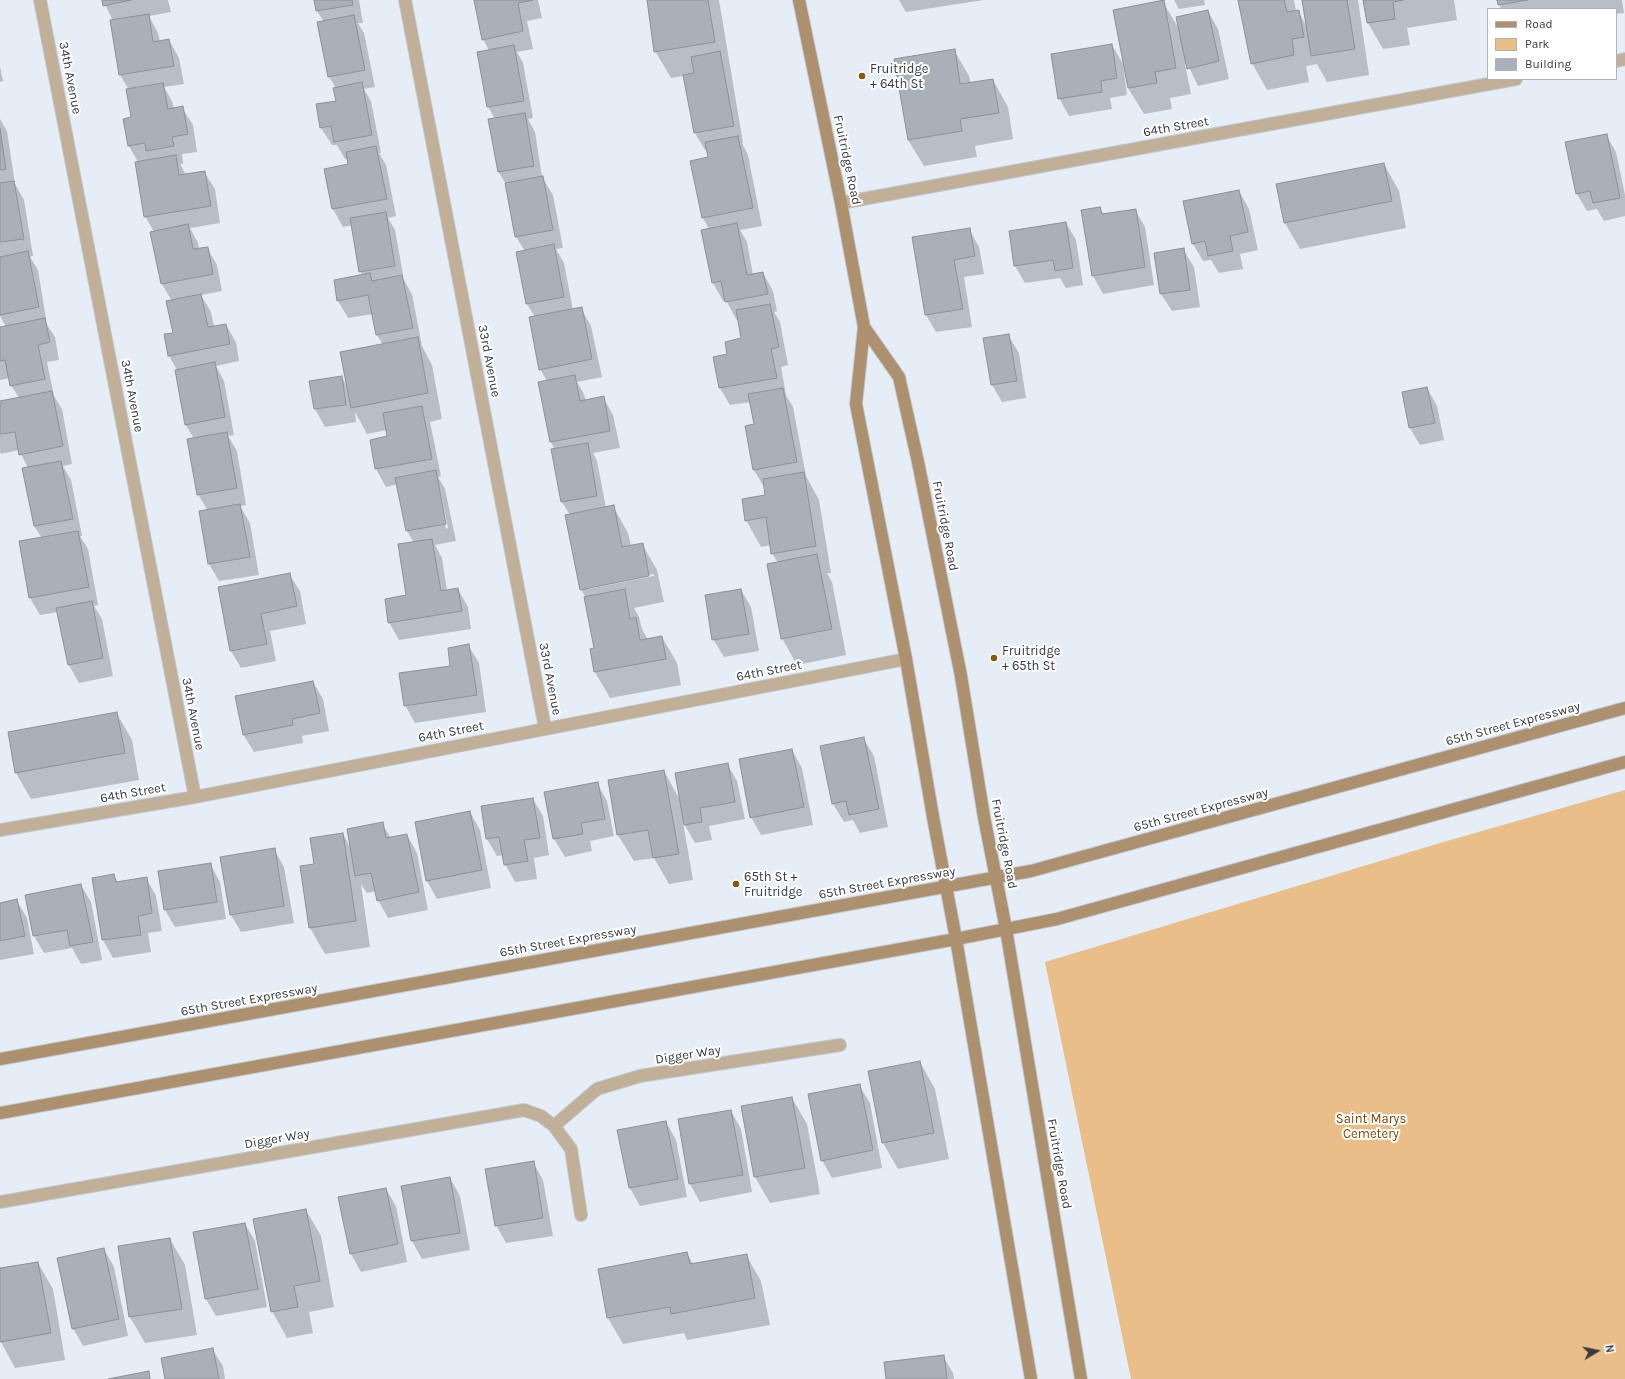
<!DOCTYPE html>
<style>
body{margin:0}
#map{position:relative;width:1625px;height:1379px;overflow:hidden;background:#e5eef7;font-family:Karla,sans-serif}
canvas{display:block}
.legend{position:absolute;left:1487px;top:8px;width:130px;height:72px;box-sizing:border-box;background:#fff;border:1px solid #afb1b2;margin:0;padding:5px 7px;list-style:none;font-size:12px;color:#373b3e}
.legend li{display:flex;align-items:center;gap:8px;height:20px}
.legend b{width:20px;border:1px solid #afb1b2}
.north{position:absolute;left:1577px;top:1331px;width:40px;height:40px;-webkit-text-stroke:3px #fff;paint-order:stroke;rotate:80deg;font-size:11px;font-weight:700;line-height:16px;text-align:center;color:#373b3e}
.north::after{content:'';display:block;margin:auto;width:14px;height:18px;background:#373b3e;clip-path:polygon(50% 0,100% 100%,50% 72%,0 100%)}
</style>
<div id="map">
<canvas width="1625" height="1379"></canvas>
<ul class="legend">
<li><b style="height:5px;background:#ad906d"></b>Road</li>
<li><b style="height:11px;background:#e9be89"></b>Park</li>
<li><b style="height:11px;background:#a8b0b9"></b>Building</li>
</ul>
<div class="north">N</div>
</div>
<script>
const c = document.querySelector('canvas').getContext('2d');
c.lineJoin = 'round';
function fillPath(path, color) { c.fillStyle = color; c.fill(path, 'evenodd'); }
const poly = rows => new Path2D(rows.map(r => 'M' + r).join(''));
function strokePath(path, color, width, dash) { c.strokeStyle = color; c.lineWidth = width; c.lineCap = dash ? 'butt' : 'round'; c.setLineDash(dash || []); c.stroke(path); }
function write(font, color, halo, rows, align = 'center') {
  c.font = font + ' Karla,sans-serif'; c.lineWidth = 4; c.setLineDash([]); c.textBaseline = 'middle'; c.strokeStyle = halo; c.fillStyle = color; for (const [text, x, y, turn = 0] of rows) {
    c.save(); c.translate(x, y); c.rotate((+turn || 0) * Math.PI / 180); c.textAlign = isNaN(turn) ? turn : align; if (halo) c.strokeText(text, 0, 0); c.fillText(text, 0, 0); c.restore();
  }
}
fillPath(poly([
 [1625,790,1625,1379,1131,1379,1045,962,1440,843]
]), '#e9be89');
fillPath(poly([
 [103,0,168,0,171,12,149,16,158,33,160,42,169,40,179,58,184,84,164,87,172,101,174,109,182,108,193,125,197,152,182,154,183,164,180,164,186,175,204,172,215,189,220,223,190,228,198,243,199,249,207,248,217,265,222,291,201,295,211,312,214,327,226,325,236,342,239,361,216,366,224,381,234,435,228,436,237,451,246,505,240,506,250,523,259,575,219,581,209,564,200,512,208,511,198,494,194,439,186,425,176,371,177,370,169,356,174,333,172,301,162,284,154,232,145,216,138,162,129,146,124,119,132,118,129,90,120,75,113,21],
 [315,0,359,0,363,23,358,23,364,33,375,87,364,89,371,101,381,153,379,153,386,165,396,216,388,218,395,230,404,280,412,294,422,346,432,365,442,419,430,422,441,476,438,477,445,489,456,541,435,545,442,558,447,591,458,589,468,607,471,629,399,640,389,622,407,596,414,543,407,531,398,484,386,487,376,469,371,441,389,437,387,430,367,434,355,412,356,422,325,427,315,409,310,382,342,377,347,387,383,345,377,335,373,314,348,318,338,301,363,276,360,271,353,225,343,227,333,209,325,170,349,165,348,159,345,159,337,145,332,145,321,128,337,101,336,88,329,77,324,22,317,11],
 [438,489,440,489,448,528,446,529],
 [475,0,538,0,542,18,527,21,533,49,517,52,523,63,533,118,528,119,535,132,542,177,553,195,563,248,556,249,564,263,573,310,581,308,591,326,602,377,577,382,584,394,586,401,603,397,613,415,620,448,593,453,597,461,606,508,613,506,628,533,631,546,642,544,657,570,664,602,634,608,639,617,642,629,648,640,662,637,677,663,681,685,610,698,595,672,591,650,595,649,586,598,581,589,570,515,562,502,552,450,555,450,551,442,540,383,547,381,540,369,535,317,527,304,517,253,525,251,516,237,507,186,498,171,495,119,488,107,478,52,489,50,483,39],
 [654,574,654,576,589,589,589,587],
 [648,0,719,0,743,143,742,143,748,155,762,226,740,230,747,242,753,275,763,273,773,291,777,311,774,312,780,322,788,365,781,367,786,395,793,407,806,476,819,500,831,573,827,573,832,582,846,655,797,665,782,638,778,563,772,553,771,545,761,547,746,520,766,496,764,487,754,470,755,425,751,402,730,405,720,388,728,355,743,339,739,319,736,319,726,300,723,301,713,283,703,231,709,229,703,218,691,162,709,158,708,150,705,150,695,133,684,76,671,78,655,51],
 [899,0,984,0,906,12],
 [1174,0,1204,0,1205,5,1179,9],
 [1239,0,1294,0,1296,11,1298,11,1307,27,1303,0,1358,0,1369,75,1327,82,1317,64,1306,66,1309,82,1267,90,1252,63],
 [1365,0,1454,0,1457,20,1407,28,1410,45,1383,49,1368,23],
 [1498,0,1622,0,1624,13,1616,14,1616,9,1501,9],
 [1163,2,1179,29,1208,11,1218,29,1229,79,1198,86,1187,63,1185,64,1191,94,1170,98,1172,109,1144,114,1128,88],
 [1112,45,1123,64,1127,95,1110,98,1112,109,1069,116,1059,98],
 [954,50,969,76,971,84,993,80,1008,107,1013,139,975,146,977,157,924,166,908,140,895,60],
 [0,67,3,81,0,82],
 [0,119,7,131,15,184,24,200,33,256,30,257,38,270,47,325,55,337,59,360,47,362,54,396,62,409,72,464,63,466,71,480,82,536,80,536,88,549,98,605,94,606,102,619,113,676,79,683,69,665,58,612,40,615,30,598,42,538,34,526,28,468,19,450,1,454,0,452,0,402,19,398,11,385,10,378,0,380,0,328,6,327,0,316],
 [1606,135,1616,152,1625,195,1625,216,1604,221,1597,209,1587,211,1577,194],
 [1384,164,1399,191,1406,228,1300,249,1285,223],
 [1239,191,1249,209,1258,250,1240,254,1243,269,1219,273,1211,260,1203,261,1193,244],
 [1100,208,1104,215,1135,210,1145,227,1154,285,1103,294,1093,276,1082,211],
 [1066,223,1076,240,1083,285,1066,288,1060,278,1025,283,1015,266],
 [969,229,979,247,984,274,964,277,972,327,936,332,926,315],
 [1183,249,1194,267,1200,307,1172,311,1161,294,1155,254],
 [1008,335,1019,353,1026,398,1002,402,992,385],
 [1427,388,1437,406,1444,440,1420,445,1410,428],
 [289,574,300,591,306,624,270,631,276,661,241,668,231,651],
 [741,590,751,607,759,651,724,657,713,639],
 [468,645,479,663,486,712,415,723,405,705,451,666],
 [313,682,323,699,329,731,302,736,303,743,254,752,243,734],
 [117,714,132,740,139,780,31,799,16,773],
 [863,738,874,756,888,827,860,833,853,820,844,822,833,804,821,747],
 [792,750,802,768,813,825,761,835,751,817],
 [727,764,737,781,745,819,709,826,712,840,695,843,683,822,693,880,669,884,654,858,634,861,618,835,609,780,664,771,680,800],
 [597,783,607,801,614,836,590,841,592,851,565,857,554,839,545,793],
 [533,799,543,816,549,855,534,858,537,879,515,882,505,864,503,855,497,856,487,839],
 [470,812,480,830,491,888,437,899,427,881,416,823],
 [382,824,391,838,407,835,417,853,428,910,388,918,378,900,376,891,367,893,361,884,370,947,325,954,310,928,315,865,343,834,351,849],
 [274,849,284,867,294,923,241,932,231,915],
 [210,864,220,882,226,919,175,927,165,910],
 [114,875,118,883,146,878,156,896,162,931,148,933,151,952,113,958,103,940,93,878],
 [81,885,91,902,102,960,81,964,72,948,44,953,34,936],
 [17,901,27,918,34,954,0,960,0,904],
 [920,1062,935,1089,949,1159,898,1169,883,1143],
 [859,1085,870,1103,882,1168,832,1178,822,1160],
 [792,1098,807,1124,820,1194,770,1203,755,1177,742,1107],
 [731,1111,741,1129,752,1192,700,1202,690,1184,679,1120],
 [666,1122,676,1140,687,1197,640,1206,630,1188,619,1131],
 [533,1162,543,1180,553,1236,506,1243,496,1225],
 [450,1178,460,1196,470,1250,422,1259,412,1241,403,1186],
 [386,1189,396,1206,407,1262,361,1272,351,1254,339,1198],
 [306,1210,321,1236,334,1307,309,1312,313,1333,287,1338,272,1311],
 [245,1224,255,1241,267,1307,216,1316,206,1299],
 [170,1239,185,1265,197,1335,145,1343,130,1317,119,1247],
 [104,1249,114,1267,128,1336,83,1346,73,1328],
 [687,1253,693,1264,746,1255,761,1281,770,1325,687,1340,684,1333,623,1344,608,1318,599,1270],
 [38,1263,53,1289,65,1360,15,1368,0,1340,0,1269],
 [212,1349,223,1366,225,1379,166,1379],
 [943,1356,953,1373,954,1379,887,1379]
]), '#0003');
const building = poly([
 [102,0,131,0,103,6,102,0],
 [314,0,352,0,353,5,316,11,314,0],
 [474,0,533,0,518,3,523,31,482,40,474,0],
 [647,0,708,0,715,42,654,52,647,0],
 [1164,0,1176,68,1155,72,1157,83,1128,88,1113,10,1164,0],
 [1238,0,1284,0,1287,12,1299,10,1304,37,1292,39,1294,55,1251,64,1238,0],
 [1302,0,1347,0,1355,49,1311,56,1302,0],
 [1363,0,1403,0,1393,2,1395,19,1367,23,1363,0],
 [1497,0,1528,0,1498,5,1497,0],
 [1208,10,1219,61,1187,69,1176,17,1208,10],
 [149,14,153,42,169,39,174,66,119,75,110,20,149,14],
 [354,15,365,70,328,77,317,22,354,15],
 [1112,44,1117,78,1101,81,1102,92,1058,99,1051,54,1112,44],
 [514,45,524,101,487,107,477,52,514,45],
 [955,49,960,84,993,79,999,113,960,119,962,131,908,140,894,59,955,49],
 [720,51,734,126,694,133,683,75,694,73,691,57,720,51],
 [362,82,372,135,334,142,331,126,320,128,316,104,336,101,333,88,362,82],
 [163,83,168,109,183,106,188,134,172,137,174,146,146,151,145,143,128,146,123,119,131,117,126,89,163,83],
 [525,113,534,166,498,172,488,119,525,113],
 [0,129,6,169,0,170,0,129],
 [1607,134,1620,198,1593,203,1590,191,1576,194,1565,142,1607,134],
 [738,136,753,208,702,218,690,161,708,157,705,142,738,136],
 [376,146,387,199,332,209,324,169,348,164,346,152,376,146],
 [176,155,179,175,205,171,211,206,144,217,135,162,176,155],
 [1384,163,1392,201,1284,223,1276,184,1384,163],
 [543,176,553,230,515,237,505,183,543,176],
 [14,181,24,239,0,242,0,183,14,181],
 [1239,190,1248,232,1230,236,1233,251,1208,256,1205,241,1192,244,1183,201,1239,190],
 [1100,207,1102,214,1136,209,1145,267,1092,276,1081,210,1100,207],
 [386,212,395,266,359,272,350,218,386,212],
 [1066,222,1073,268,1055,271,1053,260,1014,266,1009,231,1066,222],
 [737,223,747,275,763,272,768,294,725,302,721,281,712,283,701,230,737,223],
 [188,224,193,249,208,247,213,274,161,284,150,232,188,224],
 [970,228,975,256,954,260,963,309,925,315,912,237,970,228],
 [554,244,564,297,526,304,516,252,554,244],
 [1184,248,1190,290,1160,294,1154,253,1184,248],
 [28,251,39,307,0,315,0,257,28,251],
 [370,273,372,281,402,275,413,328,376,335,368,295,337,301,334,280,370,273],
 [201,294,208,327,226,324,230,344,168,356,164,334,173,333,166,301,201,294],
 [770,304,779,347,771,349,777,378,719,388,713,357,727,354,725,342,741,338,736,310,770,304],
 [582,307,592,359,539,370,529,317,582,307],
 [45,318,50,342,38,345,45,379,10,386,5,360,0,361,0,327,45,318],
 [1009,334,1017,381,991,385,983,338,1009,334],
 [418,337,428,393,351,408,340,352,418,337],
 [215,362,225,417,185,425,175,370,215,362],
 [575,375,580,401,604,396,610,431,550,442,538,382,575,375],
 [342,376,346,405,314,409,309,381,342,376],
 [1427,387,1435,423,1409,428,1402,392,1427,387],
 [783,388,797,462,753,470,745,426,754,424,748,394,783,388],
 [52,391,63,446,19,455,15,432,0,434,0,401,52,391],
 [422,406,432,459,375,469,370,440,387,436,383,413,422,406],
 [227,432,237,488,197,495,187,439,227,432],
 [588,443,597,496,561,502,551,449,588,443],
 [61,461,73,519,34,526,22,468,61,461],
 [436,470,446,524,406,531,395,478,436,470],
 [804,472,816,546,771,554,766,517,745,521,742,499,765,495,763,479,804,472],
 [240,504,250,557,208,564,199,511,240,504],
 [614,505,622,547,643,543,649,576,580,590,565,515,614,505],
 [78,531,89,587,29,598,19,541,78,531],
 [432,539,441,591,458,588,462,611,388,623,385,599,406,595,398,544,432,539],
 [817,554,832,629,781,639,767,564,817,554],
 [290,573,297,606,261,614,267,644,230,651,218,587,290,573],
 [625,589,630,619,636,617,640,640,662,636,666,659,594,672,590,649,594,648,584,597,625,589],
 [741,589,749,634,712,640,705,595,741,589],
 [92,601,103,658,68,665,56,608,92,601],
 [469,644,477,695,404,706,399,673,450,666,448,648,469,644],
 [313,681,320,713,292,719,293,725,243,735,235,696,313,681],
 [117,712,125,753,15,773,8,732,117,712],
 [864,737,879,809,849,815,846,801,832,804,820,746,864,737],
 [792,749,804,807,750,818,739,759,792,749],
 [728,763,735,802,700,808,702,822,684,825,675,773,728,763],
 [664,770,679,854,653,858,648,830,617,835,608,780,664,770],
 [598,782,605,819,581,823,583,834,553,839,544,792,598,782],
 [533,798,540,838,524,840,528,861,504,865,499,837,486,839,481,806,533,798],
 [470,811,482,870,426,881,415,822,470,811],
 [383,822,386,838,407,834,419,892,377,901,371,873,355,876,347,829,383,822],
 [343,833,356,921,309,928,300,866,314,864,310,838,343,833],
 [275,848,284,906,230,915,220,857,275,848],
 [211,863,217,902,164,910,158,871,211,863],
 [114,874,116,882,147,877,152,913,138,916,141,935,102,940,92,878,114,874],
 [81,884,93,942,70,946,67,930,33,936,25,895,81,884],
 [17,899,25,936,0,941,0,903,17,899],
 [920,1061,934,1133,882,1143,868,1071,920,1061],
 [860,1084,873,1150,821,1161,808,1094,860,1084],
 [792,1097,805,1168,754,1177,741,1106,792,1097],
 [731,1110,743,1175,689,1184,678,1119,731,1110],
 [666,1121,678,1179,629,1188,617,1130,666,1121],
 [534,1161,543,1218,495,1226,485,1169,534,1161],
 [450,1177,460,1233,411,1241,401,1186,450,1177],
 [386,1188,398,1244,350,1254,338,1197,386,1188],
 [306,1209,320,1281,294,1286,298,1307,271,1312,253,1219,306,1209],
 [245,1223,258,1289,205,1299,193,1232,245,1223],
 [170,1238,182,1309,129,1317,118,1246,170,1238],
 [104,1248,119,1319,72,1329,57,1258,104,1248],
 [687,1252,690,1264,747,1254,755,1298,671,1314,670,1307,607,1318,598,1269,687,1252],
 [38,1262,51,1333,0,1342,0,1268,38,1262],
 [213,1348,219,1379,165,1379,161,1358,213,1348],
 [944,1355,947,1379,886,1379,884,1362,944,1355],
 [149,1371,150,1379,108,1379,149,1371]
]);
fillPath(building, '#a8b0b9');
strokePath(building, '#8a919a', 1);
const street = poly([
 [40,0,195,797],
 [405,0,545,728],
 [1616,61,1625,59],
 [841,203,1516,79],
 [0,830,195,797,906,659],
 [554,1126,597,1089,640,1076,840,1045],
 [0,1202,524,1110,541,1116,554,1126,571,1149,581,1215]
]);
const secondary = poly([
 [799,0,841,203,864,327,856,404,906,659,933,817,956,939,1031,1379],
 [864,327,899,377,918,462,961,676,984,817,1006,929,1081,1379],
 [0,1059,1031,871,1625,708],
 [0,1113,956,939,1057,919,1625,762]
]);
strokePath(street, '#c2cad2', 14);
strokePath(secondary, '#c2cad2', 14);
strokePath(street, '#c2af97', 12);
strokePath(secondary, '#ad906d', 12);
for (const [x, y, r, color] of [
 [862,76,4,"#8a5901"],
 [994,658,4,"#8a5901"],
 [736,884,4,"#8a5901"]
]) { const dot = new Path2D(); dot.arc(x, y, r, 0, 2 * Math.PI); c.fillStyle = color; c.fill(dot); strokePath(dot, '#fff', 1.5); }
write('13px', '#373b3e', '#fff', [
 ["Fruitridge",870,69],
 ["+ 64th St",870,84],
 ["Fruitridge",1002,651],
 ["+ 65th St",1002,666],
 ["65th St +",744,877],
 ["Fruitridge",744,892]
], 'left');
write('13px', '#373b3e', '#fff', [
 ["34th Avenue",70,78,79],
 ["64th Street",1176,127,-10],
 ["Fruitridge Road",847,160,78],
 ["33rd Avenue",489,361,79],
 ["34th Avenue",132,396,79],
 ["Fruitridge Road",945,526,79],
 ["64th Street",769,671,-11],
 ["33rd Avenue",550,679,79],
 ["34th Avenue",193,714,79],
 ["65th Street Expressway",1513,724,-15],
 ["64th Street",451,732,-11],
 ["64th Street",133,793,-10],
 ["65th Street Expressway",1201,810,-15],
 ["Fruitridge Road",1004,844,79],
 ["65th Street Expressway",887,883,-10],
 ["65th Street Expressway",568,941,-10],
 ["65th Street Expressway",249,1000,-10],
 ["Digger Way",688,1055,-9],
 ["Digger Way",277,1139,-10],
 ["Fruitridge Road",1059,1164,80]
]);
write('13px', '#744a02', '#fff', [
 ["Saint Marys",1371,1119],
 ["Cemetery",1371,1134]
]);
</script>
